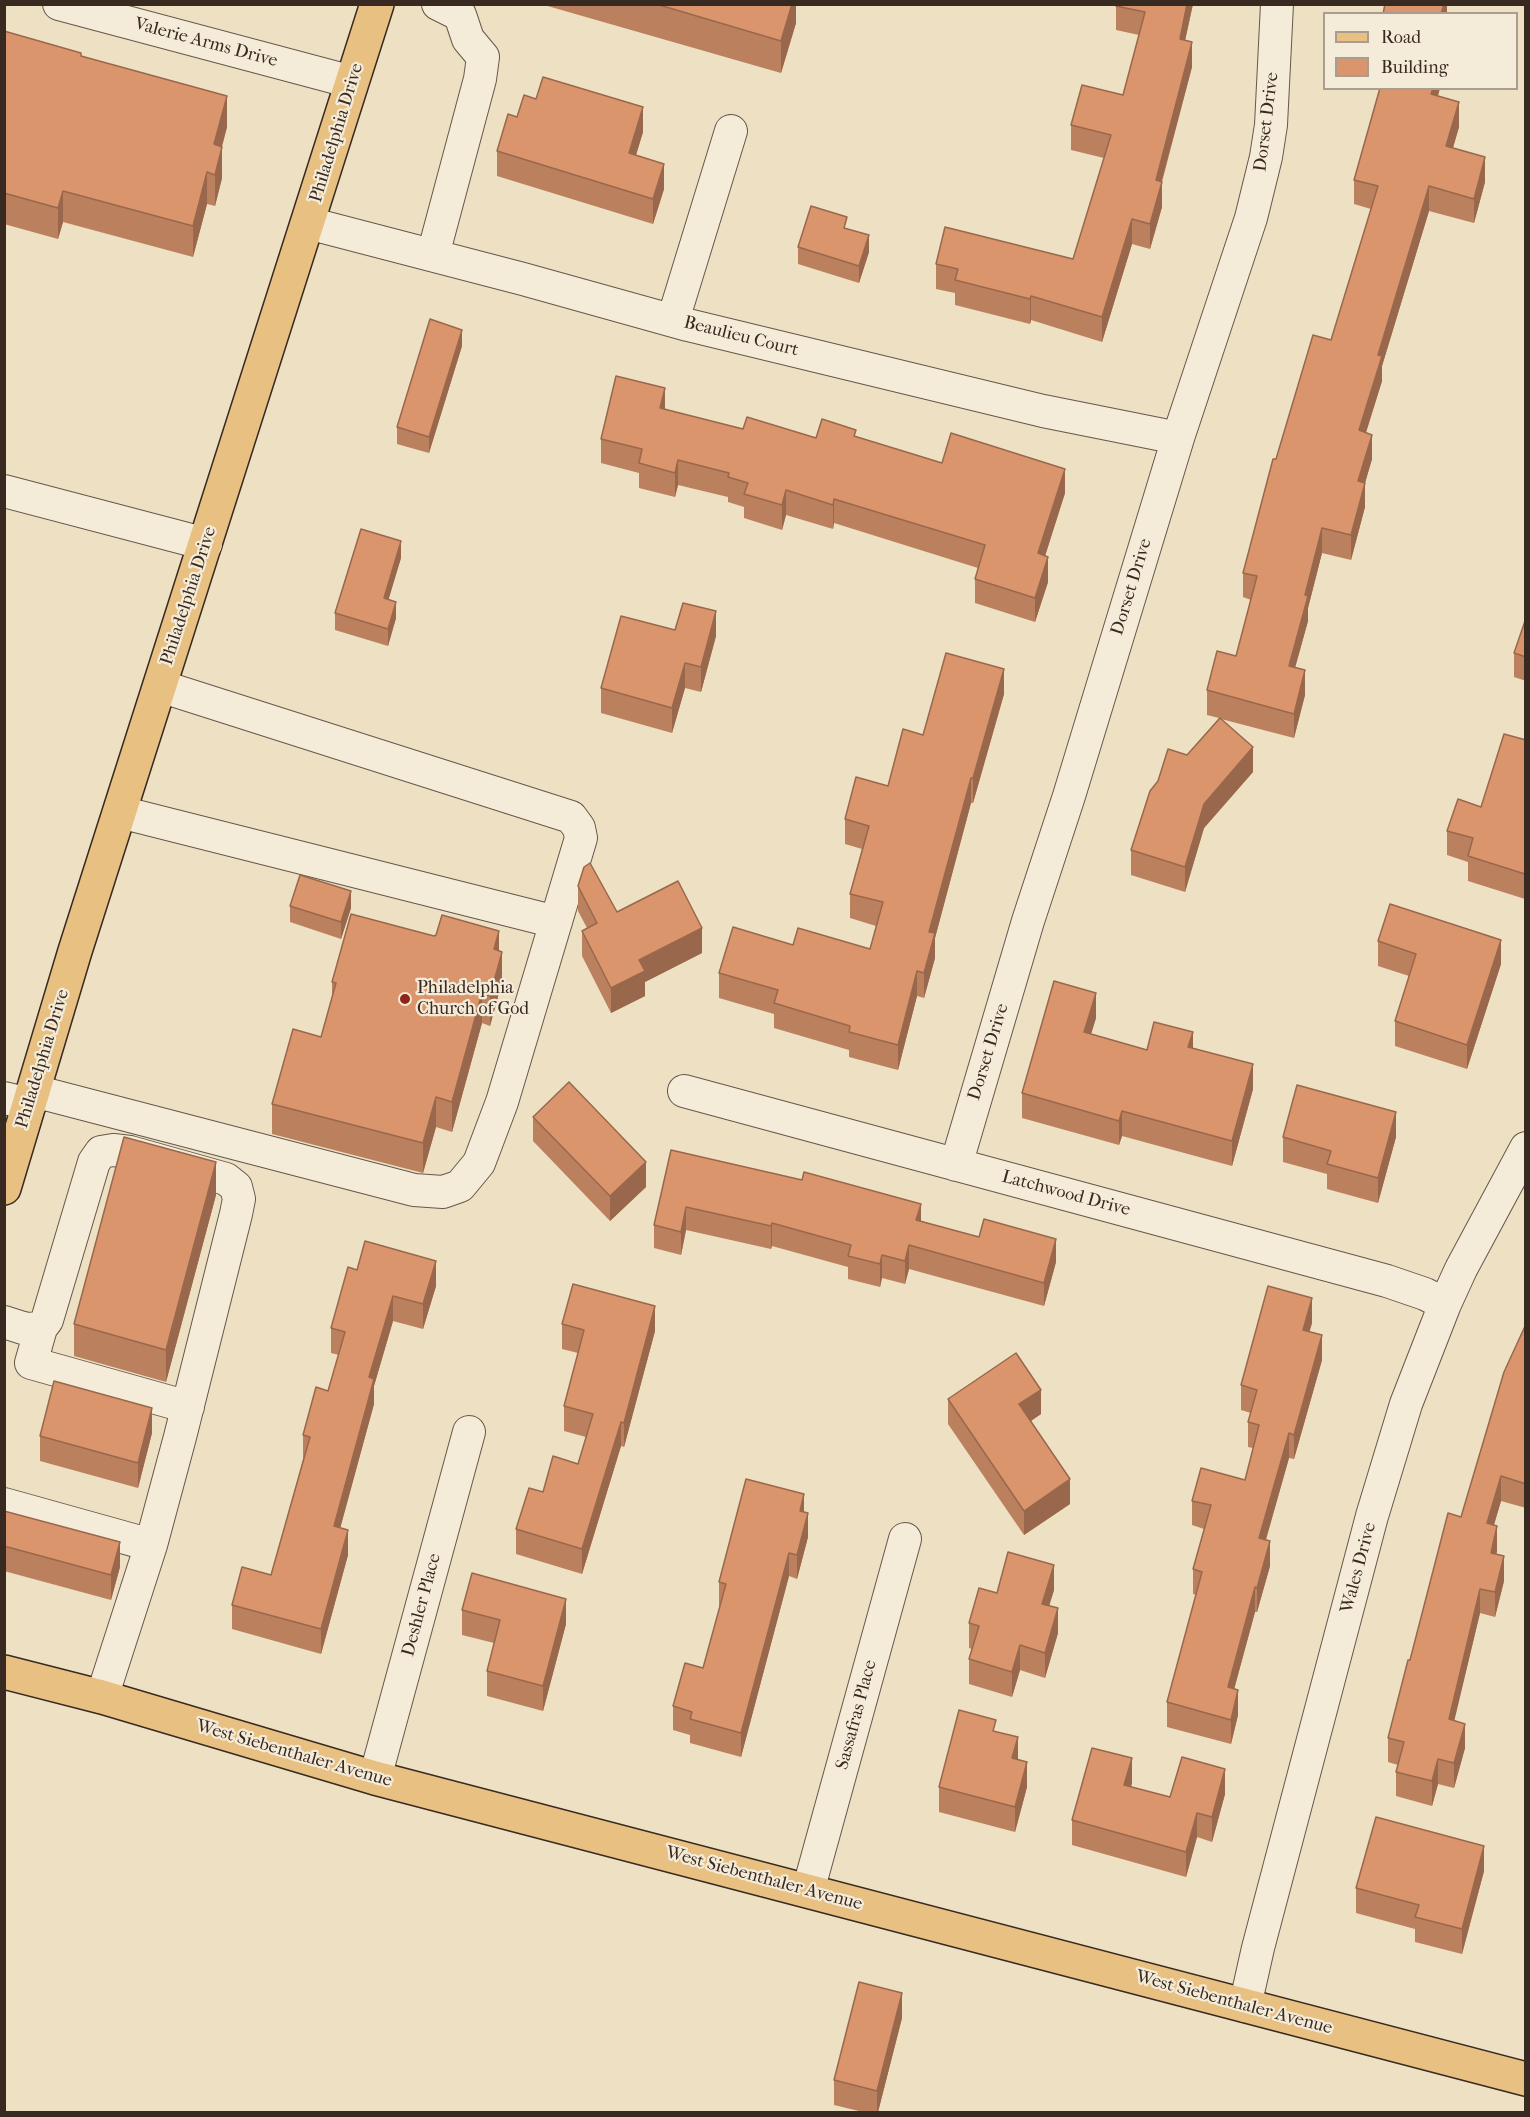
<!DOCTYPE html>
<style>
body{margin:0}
#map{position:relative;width:1530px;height:2117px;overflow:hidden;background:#eee0c3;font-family:"IM FELL French Canon",serif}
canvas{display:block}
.frame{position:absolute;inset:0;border:6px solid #382921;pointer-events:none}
.legend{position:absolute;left:1323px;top:12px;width:195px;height:78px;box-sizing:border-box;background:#f4ebd8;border:2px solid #a99d8f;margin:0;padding:8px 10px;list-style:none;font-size:18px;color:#382921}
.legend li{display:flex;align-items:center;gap:12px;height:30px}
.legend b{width:30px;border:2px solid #a99d8f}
</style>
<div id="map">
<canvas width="1530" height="2117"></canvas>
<div class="frame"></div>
<ul class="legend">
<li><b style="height:8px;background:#e7c082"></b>Road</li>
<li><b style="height:16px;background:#da956d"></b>Building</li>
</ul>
</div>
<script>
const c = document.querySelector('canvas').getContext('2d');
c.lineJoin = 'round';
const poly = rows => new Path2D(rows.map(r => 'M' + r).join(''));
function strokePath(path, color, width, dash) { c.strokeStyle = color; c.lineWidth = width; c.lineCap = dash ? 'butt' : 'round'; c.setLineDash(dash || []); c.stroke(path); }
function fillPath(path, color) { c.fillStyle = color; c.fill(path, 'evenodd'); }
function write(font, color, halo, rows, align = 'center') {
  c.font = font + ' "IM FELL French Canon",serif'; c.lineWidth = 4.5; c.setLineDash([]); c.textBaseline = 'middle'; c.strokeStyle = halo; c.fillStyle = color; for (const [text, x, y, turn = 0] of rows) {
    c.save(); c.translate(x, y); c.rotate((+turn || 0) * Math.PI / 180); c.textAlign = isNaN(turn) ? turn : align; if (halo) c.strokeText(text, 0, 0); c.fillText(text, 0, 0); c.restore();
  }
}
const minor = poly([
 [59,4,352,82],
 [308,223,523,279,688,325,1043,411,1178,438],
 [433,255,480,79,483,57,468,39,460,15,438,4],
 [673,320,731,131],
 [4,491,206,544],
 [120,812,556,922],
 [34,1091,414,1190,443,1192,460,1186,479,1163,502,1102,581,838,579,828,571,817,160,686],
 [684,1091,1387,1281,1425,1294,1445,1304],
 [4,1098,30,1104],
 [956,1165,1028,921,1069,796,1178,438,1251,218,1266,157,1271,125,1277,4],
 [4,1322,26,1329,41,1328,47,1320,94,1162,101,1152,113,1150,130,1152,226,1179,236,1187,239,1199,236,1214,180,1437,151,1545,102,1697],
 [41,1328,31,1363,188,1407],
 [4,1504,151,1545],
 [375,1778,469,1432],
 [808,1891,905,1539],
 [1245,2006,1258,1948,1372,1516,1406,1404,1445,1304,1461,1269,1526,1148]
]);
const major = poly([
 [4,1188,75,951,377,4],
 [4,1672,102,1697,375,1778,1526,2079]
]);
strokePath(minor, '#66574a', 34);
strokePath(major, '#382921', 36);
strokePath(minor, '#f4ebd8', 32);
strokePath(major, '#e7c082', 33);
fillPath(poly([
 [796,4,796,23,781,73,544,5],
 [1116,4,1193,4,1185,40,1192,67,1162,182,1162,207,1150,249,1132,244,1102,342,1031,320,1030,324,955,305,955,293,936,289,936,264,1073,259,1104,158,1071,150,1071,125,1123,95,1139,35,1116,30],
 [4,31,81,56,227,127,222,147,222,178,215,206,207,204,193,257,63,222,58,239,4,224],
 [1374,88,1440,88,1438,96,1459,127,1453,148,1485,182,1474,223,1429,211,1382,366,1382,381,1366,432,1372,459,1365,483,1365,507,1351,560,1322,553,1308,608,1308,621,1295,667,1305,695,1294,738,1221,719,1253,772,1204,828,1185,892,1131,875,1131,850,1187,755,1219,718,1207,715,1207,690,1236,656,1251,600,1243,597,1243,573,1276,459,1331,340,1371,209,1354,204,1354,180,1379,90],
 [517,117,643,132,636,155,664,189,653,224,497,176,497,151],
 [847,228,869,252,859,283,798,264,798,247],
 [462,346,429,453,397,444,397,427],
 [665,409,743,429,816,438,856,437,942,463,1065,493,1045,556,1048,582,1035,622,975,603,975,579,978,568,834,523,833,529,786,515,782,530,744,518,744,507,728,502,728,497,678,485,675,497,639,488,639,473,601,463,601,439],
 [401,558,388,599,396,618,388,646,335,630,335,613],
 [1526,618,1526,681,1514,677,1514,653],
 [675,630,716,636,701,692,685,688,672,733,601,713,601,688],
 [1004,694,973,803,971,803,935,938,935,958,924,998,917,996,898,1070,849,1057,849,1050,774,1028,774,1014,719,998,719,973,793,945,870,949,876,926,850,918,850,894,862,849,845,844,845,819,888,786,923,735],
 [1526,740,1525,899,1468,881,1468,862,1447,855,1447,831,1481,807],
 [578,886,617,912,702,953,645,982,645,996,611,1013,582,956,582,931,587,928,578,911],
 [290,906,351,908,341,939,290,922],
 [434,936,499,951,502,982,490,1026,482,1023,452,1132,436,1127,423,1173,272,1134,272,1104,321,1037,332,998,332,982],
 [1378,941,1501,964,1467,1069,1395,1046,1395,1021,1409,976,1378,966],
 [1096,1018,1091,1034,1147,1050,1193,1048,1253,1089,1232,1166,1122,1136,1119,1145,1022,1118,1022,1093],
 [533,1117,646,1187,610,1221,533,1141],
 [1283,1137,1396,1137,1378,1203,1327,1189,1327,1174,1283,1162],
 [671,1150,802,1180,921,1221,1056,1262,1044,1306,909,1269,905,1284,882,1278,880,1287,848,1279,848,1267,772,1246,771,1249,686,1230,681,1255,654,1248,654,1225],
 [216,1195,166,1382,74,1356,74,1324],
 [357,1270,436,1286,423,1329,393,1321,374,1386,374,1404,340,1528,348,1555,321,1654,232,1629,232,1605,271,1575,303,1460,303,1435,328,1391,339,1355,331,1353,331,1328],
 [1312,1323,1309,1332,1322,1360,1294,1459,1289,1458,1266,1540,1270,1566,1257,1612,1255,1612,1234,1689,1238,1715,1231,1744,1167,1727,1167,1702,1196,1595,1193,1594,1193,1569,1204,1529,1192,1525,1192,1501,1245,1480,1253,1448,1248,1447,1248,1422,1251,1413,1241,1410,1241,1385],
 [562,1324,655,1331,624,1447,621,1446,582,1574,516,1554,516,1529,578,1464,586,1437,564,1431,564,1406,578,1353,562,1349],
 [1526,1324,1526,1508,1501,1501,1494,1525,1497,1551,1496,1555,1504,1581,1495,1617,1480,1613,1454,1720,1465,1748,1454,1788,1438,1784,1432,1806,1396,1796,1396,1772,1398,1765,1388,1762,1388,1738,1410,1660,1461,1517],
 [948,1399,1041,1414,1031,1421,1070,1504,1024,1535,948,1424],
 [152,1433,138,1488,40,1461,40,1436],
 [4,1511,120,1567,111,1600,4,1571],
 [804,1512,808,1537,797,1579,789,1576,741,1757,690,1743,690,1735,673,1730,673,1706,703,1668,720,1606,719,1606,719,1582],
 [1054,1590,1049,1606,1058,1633,1045,1678,1020,1670,1012,1697,969,1684,969,1659,972,1649,969,1648,969,1623,997,1593],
 [462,1610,566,1624,543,1711,487,1696,487,1671,494,1643,462,1635],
 [996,1732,1018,1759,1027,1787,1015,1832,939,1812,939,1787],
 [1132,1783,1131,1787,1170,1797,1225,1794,1212,1842,1197,1837,1186,1877,1072,1845,1072,1820],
 [1484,1871,1462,1954,1415,1942,1415,1929,1356,1913,1356,1888],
 [902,2018,878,2112,863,2112,834,2105,834,2080]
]), '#bb805e');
fillPath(poly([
 [792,4,796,4,796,23,781,73,781,41],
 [1187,4,1193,4,1180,64,1180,39],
 [1444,4,1447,4,1447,14,1441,14],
 [1192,42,1192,67,1156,202,1162,182,1162,207,1150,249,1150,224,1156,180],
 [1433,88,1440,88,1431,119,1431,94],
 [227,96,227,127,214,175,214,144],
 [1459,102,1459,127,1446,171,1446,146],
 [643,107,643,132,629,178,629,153],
 [222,147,222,178,215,206,215,175],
 [1485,157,1485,182,1474,223,1474,199],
 [664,164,664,189,653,224,653,199],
 [207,172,207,204,193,257,193,226],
 [1429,186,1429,211,1382,366,1382,381,1359,455,1359,430,1378,355],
 [63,191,63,222,58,239,58,208],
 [1132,219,1132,244,1102,342,1102,317],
 [869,235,869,252,859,283,859,266],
 [1031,296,1031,320,1030,324,1030,299],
 [462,330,462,346,429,453,429,437],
 [665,388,665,413,660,408],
 [1372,435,1372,459,1365,483,1365,507,1351,560,1351,535,1358,481],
 [678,460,678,485,675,497,675,473],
 [1065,469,1065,493,1038,578,1038,553],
 [786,490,786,515,782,530,782,505],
 [834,499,834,523,833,529,833,505],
 [1322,528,1322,553,1308,608,1308,621,1289,690,1289,666,1305,595],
 [401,541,401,558,384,615,384,598],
 [1048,557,1048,582,1035,622,1035,598],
 [396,602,396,618,388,646,388,629],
 [716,611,716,636,701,692,701,667],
 [685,663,685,688,672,733,672,708],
 [1004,669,1004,694,973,803,973,778],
 [1305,670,1305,695,1294,738,1294,714],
 [1253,747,1253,772,1204,828,1185,892,1185,867,1204,804],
 [971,778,971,803,935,938,935,958,924,998,924,973,929,932],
 [1526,872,1526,897,1525,899,1525,874],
 [351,891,351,908,341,939,341,922],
 [702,928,702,953,645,982,645,996,611,1013,611,988,639,960],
 [499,931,499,961,494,949],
 [1501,940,1501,964,1467,1069,1467,1045],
 [502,952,502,982,490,1026,490,996],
 [917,971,917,996,898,1070,898,1045],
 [482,993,482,1023,452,1132,452,1102],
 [1096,993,1096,1018,1084,1057,1084,1032],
 [1193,1032,1193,1057,1188,1047],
 [1253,1064,1253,1089,1232,1166,1232,1141],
 [436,1097,436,1127,423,1173,423,1143],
 [1122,1111,1122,1136,1119,1145,1119,1121],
 [1396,1112,1396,1137,1378,1203,1378,1178],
 [216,1162,216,1195,166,1382,166,1350],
 [646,1162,646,1187,610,1221,610,1196],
 [921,1204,921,1227,916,1220],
 [686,1207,686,1230,681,1255,681,1232],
 [772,1223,772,1246,771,1249,771,1226],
 [1056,1239,1056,1262,1044,1306,1044,1283],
 [909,1245,909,1269,905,1284,905,1261],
 [882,1255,882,1278,880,1287,880,1264],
 [436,1261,436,1286,423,1329,423,1304],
 [393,1296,393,1321,374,1386,374,1404,334,1551,334,1526,369,1377],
 [1312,1298,1312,1323,1303,1355,1303,1330],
 [655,1306,655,1331,624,1447,624,1423],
 [1322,1335,1322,1360,1294,1459,1294,1435],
 [1041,1390,1041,1414,1019,1429,1019,1404],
 [152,1408,152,1433,138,1488,138,1463],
 [621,1422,621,1446,582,1574,582,1549],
 [1289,1433,1289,1458,1259,1563,1259,1538],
 [1501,1476,1501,1501,1487,1548,1487,1523],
 [1070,1479,1070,1504,1024,1535,1024,1511],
 [804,1494,804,1518,800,1511],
 [808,1513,808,1537,797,1579,797,1555],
 [1497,1526,1497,1551,1491,1578,1491,1553],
 [348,1530,348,1555,321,1654,321,1629],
 [1270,1541,1270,1566,1257,1612,1257,1588],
 [120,1542,120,1567,111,1600,111,1575],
 [789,1553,789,1576,741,1757,741,1733],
 [1504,1556,1504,1581,1495,1617,1495,1592],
 [1054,1565,1054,1590,1042,1629,1042,1604],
 [1255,1587,1255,1612,1228,1712,1228,1687],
 [1480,1589,1480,1613,1449,1743,1449,1719],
 [566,1599,566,1624,543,1711,543,1686],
 [1058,1608,1058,1633,1045,1678,1045,1653],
 [1020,1645,1020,1670,1012,1697,1012,1672],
 [1238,1690,1238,1715,1231,1744,1231,1720],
 [1465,1724,1465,1748,1454,1788,1454,1763],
 [1018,1737,1018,1762,1012,1758],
 [1132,1758,1132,1783,1124,1810,1124,1785],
 [1438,1759,1438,1784,1432,1806,1432,1781],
 [1027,1762,1027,1787,1015,1832,1015,1807],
 [1225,1769,1225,1794,1212,1842,1212,1817],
 [1197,1813,1197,1837,1186,1877,1186,1852],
 [1484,1846,1484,1871,1462,1954,1462,1929],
 [902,1993,902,2018,878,2112,877,2112,877,2091]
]), '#99684c');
const building = poly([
 [656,4,792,4,781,41,656,4],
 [1116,4,1187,4,1180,39,1192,42,1156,180,1162,182,1150,224,1132,219,1102,317,1031,296,1030,299,955,280,958,269,936,264,945,227,1073,259,1111,135,1071,125,1082,85,1123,95,1145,12,1116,6,1116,4],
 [1385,4,1444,4,1441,14,1383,14,1385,4],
 [4,31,81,53,81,56,227,96,214,144,222,147,215,175,207,172,193,226,63,191,58,208,4,193,4,31],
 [543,77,643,107,629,153,664,164,653,199,497,151,508,114,517,117,524,95,536,99,543,77],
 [1380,88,1433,88,1431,94,1459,102,1446,146,1485,157,1474,199,1429,186,1378,355,1382,356,1359,430,1372,435,1358,481,1365,483,1351,535,1322,528,1305,595,1308,596,1289,666,1305,670,1294,714,1207,690,1217,651,1236,656,1257,576,1243,573,1273,459,1276,459,1313,335,1331,340,1378,186,1354,180,1380,88],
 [811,206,847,217,844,228,869,235,859,266,798,247,811,206],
 [430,319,462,330,429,437,397,427,430,319],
 [616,376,665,388,660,408,743,429,747,417,816,438,822,419,856,430,854,436,942,463,951,433,1065,469,1038,553,1048,557,1035,598,975,579,985,545,834,499,833,505,786,490,782,505,744,494,748,483,728,477,729,473,678,460,675,473,639,463,642,449,601,439,616,376],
 [361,529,401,541,384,598,396,602,388,629,335,613,361,529],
 [683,603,716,611,701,667,685,663,672,708,601,688,621,616,675,630,683,603],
 [1526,618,1526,657,1514,653,1526,618],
 [946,653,1004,669,973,778,971,778,929,932,935,933,924,973,917,971,898,1045,849,1032,850,1026,774,1003,778,990,719,973,733,927,793,945,798,928,870,949,883,902,850,894,869,826,845,819,856,777,888,786,903,729,923,735,946,653],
 [1220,718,1253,747,1204,804,1185,867,1131,850,1150,791,1158,781,1168,749,1187,755,1220,718],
 [1504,734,1526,740,1525,874,1468,856,1473,838,1447,831,1458,799,1481,807,1504,734],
 [590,863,617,912,678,881,702,928,639,960,645,971,611,988,582,931,597,923,578,886,584,867,590,863],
 [300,875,351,891,341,922,290,906,300,875],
 [1390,904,1501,940,1467,1045,1395,1021,1416,954,1378,941,1390,904],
 [351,914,434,936,436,935,442,915,499,931,494,949,502,952,490,996,482,993,452,1102,436,1097,423,1143,272,1104,293,1029,321,1037,336,983,332,982,351,914],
 [1054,981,1096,993,1084,1032,1147,1050,1154,1022,1193,1032,1188,1047,1253,1064,1232,1141,1122,1111,1119,1121,1022,1093,1054,981],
 [569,1082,646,1162,610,1196,533,1117,569,1082],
 [1297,1085,1396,1112,1378,1178,1327,1164,1331,1151,1283,1137,1297,1085],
 [124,1137,216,1162,166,1350,74,1324,124,1137],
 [671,1150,802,1180,804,1172,921,1204,916,1220,979,1237,984,1219,1056,1239,1044,1283,909,1245,905,1261,882,1255,880,1264,848,1256,851,1245,772,1223,771,1226,686,1207,681,1232,654,1225,671,1150],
 [365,1241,436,1261,423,1304,393,1296,369,1377,374,1379,334,1526,348,1530,321,1629,232,1605,242,1567,271,1575,310,1437,303,1435,316,1387,328,1391,345,1332,331,1328,348,1267,357,1270,365,1241],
 [573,1284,655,1306,624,1423,621,1422,582,1549,516,1529,529,1488,543,1492,553,1456,578,1464,593,1414,564,1406,584,1330,562,1324,573,1284],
 [1268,1286,1312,1298,1303,1330,1322,1335,1294,1435,1289,1433,1259,1538,1270,1541,1257,1588,1255,1587,1228,1687,1238,1690,1231,1720,1167,1702,1202,1572,1193,1569,1211,1505,1192,1501,1201,1468,1245,1480,1259,1425,1248,1422,1257,1390,1241,1385,1268,1286],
 [1526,1324,1526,1484,1501,1476,1487,1523,1497,1526,1491,1553,1504,1556,1495,1592,1480,1589,1449,1719,1465,1724,1454,1763,1438,1759,1432,1781,1396,1772,1404,1742,1388,1738,1408,1660,1410,1660,1448,1513,1461,1517,1504,1372,1526,1324],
 [1016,1353,1041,1390,1019,1404,1070,1479,1024,1511,948,1399,1016,1353],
 [54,1381,152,1408,138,1463,40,1436,54,1381],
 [746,1479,804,1494,800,1511,808,1513,797,1555,789,1553,741,1733,690,1719,692,1712,673,1706,685,1663,703,1668,726,1584,719,1582,746,1479],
 [4,1511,120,1542,111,1575,4,1546,4,1511],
 [1008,1552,1054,1565,1042,1604,1058,1608,1045,1653,1020,1645,1012,1672,969,1659,979,1626,969,1623,979,1588,997,1593,1008,1552],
 [472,1573,566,1599,543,1686,487,1671,500,1620,462,1610,472,1573],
 [959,1710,996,1720,993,1731,1018,1737,1012,1758,1027,1762,1015,1807,939,1787,959,1710],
 [1092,1748,1132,1758,1124,1785,1170,1797,1182,1757,1225,1769,1212,1817,1197,1813,1186,1852,1072,1820,1092,1748],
 [1376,1817,1484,1846,1462,1929,1415,1917,1419,1905,1356,1888,1376,1817],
 [859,1982,902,1993,877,2091,834,2080,859,1982]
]);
fillPath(building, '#da956d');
strokePath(building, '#99684c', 1.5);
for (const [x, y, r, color] of [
 [405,999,6,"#8f2418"]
]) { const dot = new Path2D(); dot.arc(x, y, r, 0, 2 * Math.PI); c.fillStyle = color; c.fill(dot); strokePath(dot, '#f4ebd8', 2); }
write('18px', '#382921', '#f4ebd8', [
 ["Valerie Arms Drive",206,43,15],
 ["Dorset Drive",1267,122,-83],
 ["Philadelphia Drive",337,133,-73],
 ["Beaulieu Court",741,337,14],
 ["Dorset Drive",1132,587,-73],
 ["Philadelphia Drive",189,596,-72],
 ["Dorset Drive",989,1052,-73],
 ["Philadelphia Drive",43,1059,-73],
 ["Latchwood Drive",1066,1194,15],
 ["Wales Drive",1359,1568,-75],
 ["Deshler Place",422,1605,-75],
 ["Sassafras Place",857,1715,-75],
 ["West Siebenthaler Avenue",294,1754,16],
 ["West Siebenthaler Avenue",764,1879,15],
 ["West Siebenthaler Avenue",1234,2003,15]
]);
write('18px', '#382921', '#f4ebd8', [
 ["Philadelphia",417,989],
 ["Church of God",417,1010]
], 'left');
</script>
